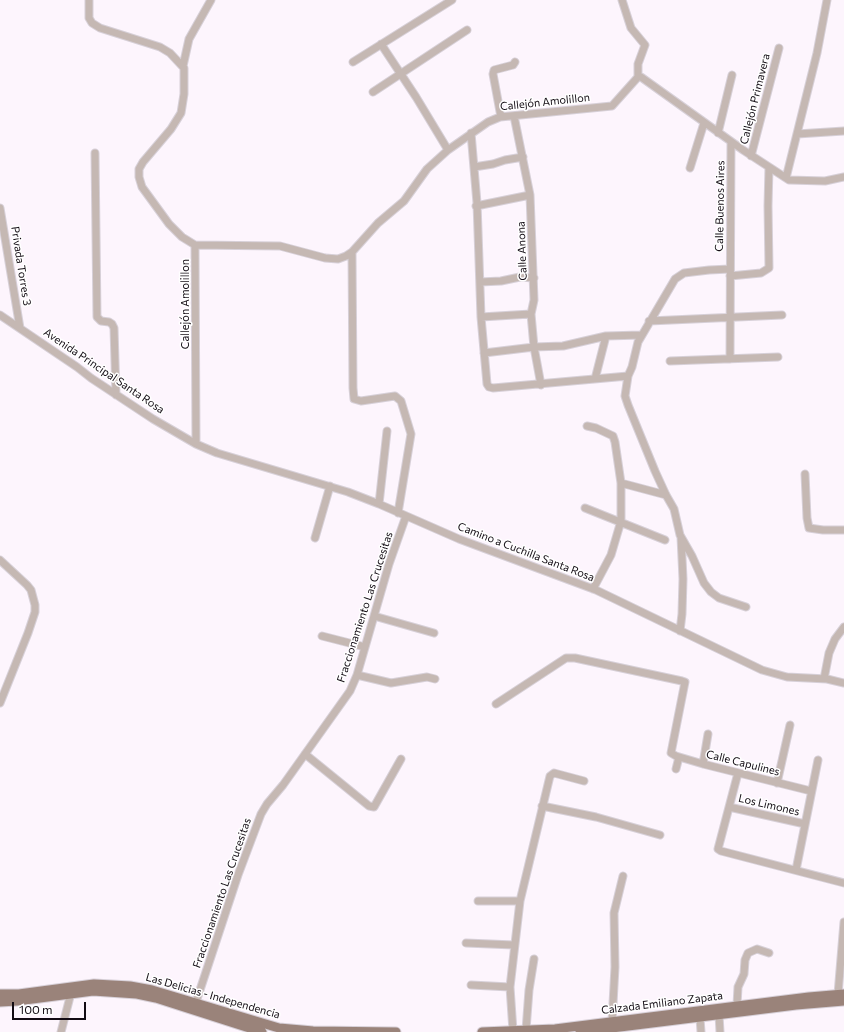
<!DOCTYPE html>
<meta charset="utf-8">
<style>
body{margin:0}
#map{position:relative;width:844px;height:1032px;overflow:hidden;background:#fdf5fd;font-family:Commissioner,sans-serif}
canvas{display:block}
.scale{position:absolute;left:12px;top:1002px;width:74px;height:18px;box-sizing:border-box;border:2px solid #120b13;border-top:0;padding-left:5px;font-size:12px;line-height:14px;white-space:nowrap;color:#120b13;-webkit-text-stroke:3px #fff;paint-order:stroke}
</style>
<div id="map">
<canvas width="844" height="1032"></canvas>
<div class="scale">100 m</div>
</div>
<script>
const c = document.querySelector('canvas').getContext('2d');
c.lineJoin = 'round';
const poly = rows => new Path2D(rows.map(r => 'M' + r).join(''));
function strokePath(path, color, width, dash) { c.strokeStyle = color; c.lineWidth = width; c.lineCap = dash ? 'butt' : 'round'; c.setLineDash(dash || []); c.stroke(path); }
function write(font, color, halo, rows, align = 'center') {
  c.font = font + ' Commissioner,sans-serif'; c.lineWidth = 3; c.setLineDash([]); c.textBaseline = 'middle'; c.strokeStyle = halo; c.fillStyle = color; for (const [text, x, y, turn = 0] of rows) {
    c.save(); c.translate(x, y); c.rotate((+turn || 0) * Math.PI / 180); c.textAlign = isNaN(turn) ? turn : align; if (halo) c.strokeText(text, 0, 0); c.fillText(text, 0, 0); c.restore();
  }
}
const minor = poly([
 [89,0,89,18,92,23,100,28,160,47,170,53,184,68,184,94,181,113,171,129,143,162,139,169,139,177,142,187,169,224,182,237,195,245],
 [622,0,631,28,645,45,638,64,638,77],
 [381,44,416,97,448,150],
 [353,62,452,0],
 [183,66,189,39,211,0],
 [373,92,467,30],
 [514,116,530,195,534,300,531,314,534,347,541,385],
 [501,117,493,74,494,70,513,65,515,62],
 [471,133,477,203,481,317,487,384,489,387,493,388,628,376],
 [718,133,732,75],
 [797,134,844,131],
 [95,153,97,317,101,321,109,322,112,324,114,328,116,395],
 [751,156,779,48],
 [474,167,493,164,505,160,523,157],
 [690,168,704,123],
 [786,178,817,53,827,0],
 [476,206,530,195],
 [0,208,20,328],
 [195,245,280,246,325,258,338,259,346,256,352,252,378,223,404,201,427,169,448,150,488,122,500,117,612,106,638,77,641,77,743,150,789,180,825,181,844,177],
 [195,245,196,444],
 [352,252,353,388,354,399,361,401,395,396,401,401,411,434,398,513],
 [730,269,709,270,684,273,675,279,638,342,632,367,628,376,625,396,628,405,655,471,666,495,674,509,680,535,692,556,704,583,711,592,719,598,746,607],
 [730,276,761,273,769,268,768,206,769,167],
 [480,282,501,281,520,277,534,278],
 [0,315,77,367,91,378,153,419,196,444,217,453,348,492,379,504,459,539,596,590,762,670,787,677,827,679,844,683],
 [481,317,531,314],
 [649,321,782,315],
 [484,353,534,347,563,346,606,336,641,335],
 [730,359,731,142],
 [670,361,778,357],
 [595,379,606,336],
 [587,426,596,428,613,436,615,442,621,483,621,521,611,555,593,589],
 [805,474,807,518,809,528,823,530,844,530],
 [621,483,666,495],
 [379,504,387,431],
 [585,508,665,540],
 [315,538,330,486],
 [0,560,27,585,31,590,35,605,35,612,28,633,0,703],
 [374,616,434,633],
 [680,631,682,614,683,579,681,537],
 [322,636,365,647],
 [357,675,391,683,427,677,435,679],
 [824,679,829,653,835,639,844,627],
 [496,704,566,658,575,658,682,681,685,682,671,753,676,756,703,764,811,791],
 [305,754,369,806,374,807,401,759],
 [703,764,708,734],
 [676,769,679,757],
 [738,773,718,849,721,851,844,883],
 [777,783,790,725],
 [542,806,596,817,660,835],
 [729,807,805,824],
 [796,870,818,760],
 [478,901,520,901],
 [466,943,514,945],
 [471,985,510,987],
 [838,994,844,922],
 [196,1002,238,875,261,814,267,804,283,785,350,691,357,675,389,564,406,516],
 [737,1005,738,987,744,974,745,960,748,953,757,949,769,953],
 [719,1015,720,1032],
 [700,1018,701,1032],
 [612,1022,615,967,614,913,623,876],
 [526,1030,529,990,534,959],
 [513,1031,510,987,520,901,550,776,554,773,584,781],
 [61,1032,71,993]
]);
const major = poly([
 [0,994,19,994,94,984,130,986,152,990,279,1028,313,1031,396,1032],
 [0,1002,17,1001,93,991,137,994,156,998,262,1032],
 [482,1032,555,1029,809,997,844,994],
 [580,1032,796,1005,844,1001]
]);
strokePath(minor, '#d7d0d8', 9);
strokePath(major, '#d7d0d8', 11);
strokePath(minor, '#c5b8b3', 7);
strokePath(major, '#9a837a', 9);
write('11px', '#120b13', '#fff', [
 ["Callejón Primavera",755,99,-76],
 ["Callejón Amolillon",545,102,-6],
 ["Calle Buenos Aires",720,206,-89],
 ["Calle Anona",522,251,-92],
 ["Privada Torres 3",21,266,81],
 ["Callejón Amolillon",185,304,-90],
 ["Avenida Principal Santa Rosa",104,371,34],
 ["Camino a Cuchilla Santa Rosa",526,552,21],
 ["Fraccionamiento Las Crucesitas",365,607,-72],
 ["Calle Capulines",743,763,14],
 ["Los Limones",769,805,13],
 ["Fraccionamiento Las Crucesitas",222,893,-71],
 ["Las Delicias - Independencia",213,996,16],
 ["Calzada Emiliano Zapata",662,1003,-7]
]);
</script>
